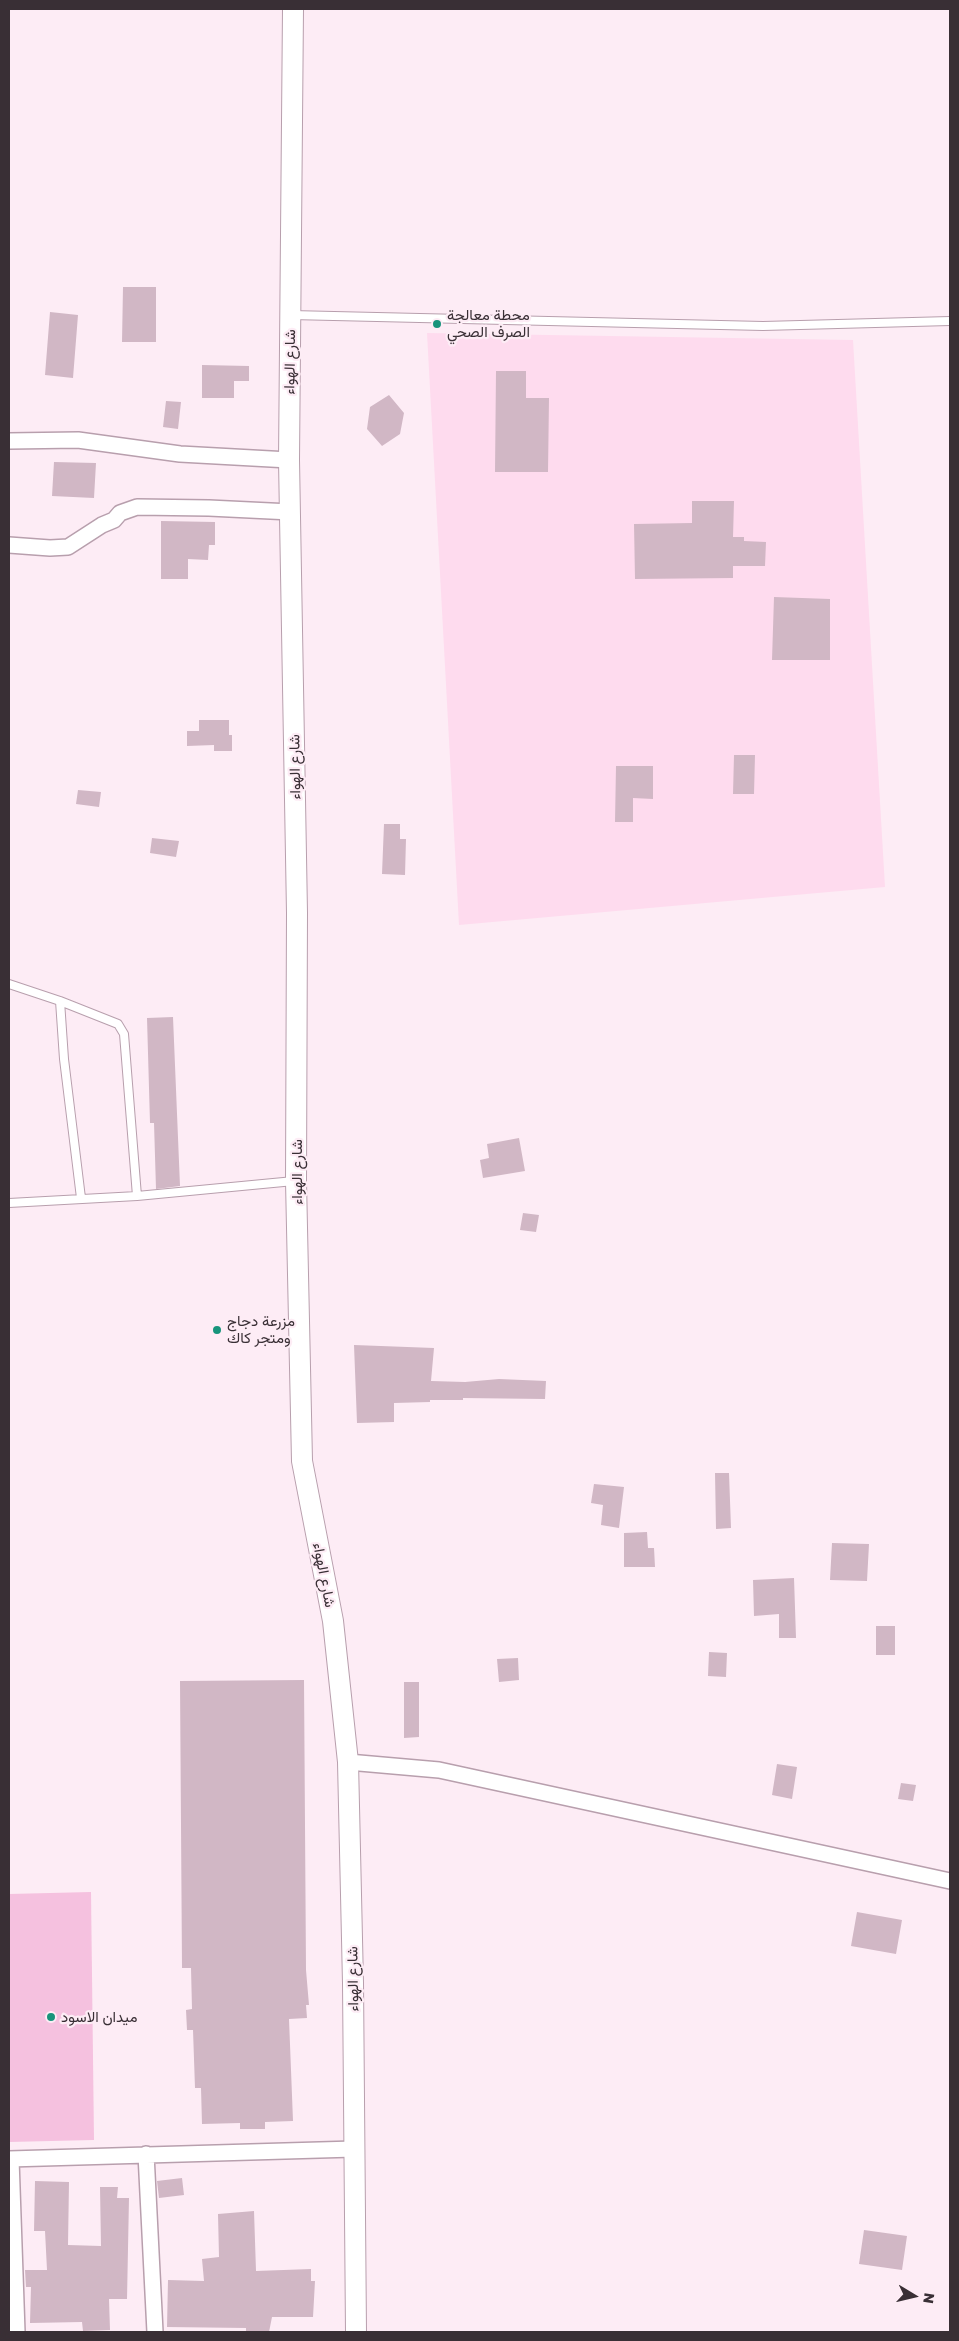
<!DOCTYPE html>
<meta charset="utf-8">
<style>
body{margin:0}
#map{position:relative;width:959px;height:2341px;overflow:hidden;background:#fdecf5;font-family:"Golos Text",sans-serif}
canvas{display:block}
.frame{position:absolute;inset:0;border:10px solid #392f35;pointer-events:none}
.north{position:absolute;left:889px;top:2271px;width:50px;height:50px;-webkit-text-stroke:4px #fdecf5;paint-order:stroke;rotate:99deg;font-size:14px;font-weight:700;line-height:20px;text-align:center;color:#392f35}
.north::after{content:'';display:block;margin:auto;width:18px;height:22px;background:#392f35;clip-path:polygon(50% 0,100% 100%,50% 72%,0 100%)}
</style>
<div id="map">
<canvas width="959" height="2341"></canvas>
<div class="frame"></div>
<div class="north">N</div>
</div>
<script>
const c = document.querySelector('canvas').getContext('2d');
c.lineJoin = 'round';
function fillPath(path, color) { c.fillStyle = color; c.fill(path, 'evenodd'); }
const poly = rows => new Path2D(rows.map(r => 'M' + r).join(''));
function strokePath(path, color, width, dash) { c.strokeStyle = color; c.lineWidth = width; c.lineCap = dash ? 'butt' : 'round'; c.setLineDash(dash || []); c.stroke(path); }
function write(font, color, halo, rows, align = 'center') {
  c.font = font + ' "Golos Text",Vazirmatn,sans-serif'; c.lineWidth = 4.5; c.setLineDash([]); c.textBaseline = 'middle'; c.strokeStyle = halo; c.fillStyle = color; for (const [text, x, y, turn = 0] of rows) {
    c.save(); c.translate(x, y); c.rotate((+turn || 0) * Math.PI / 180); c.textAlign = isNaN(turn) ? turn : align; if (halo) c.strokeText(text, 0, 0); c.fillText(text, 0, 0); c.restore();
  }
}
fillPath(poly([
 [427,333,853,340,885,887,459,925]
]), '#fedbee');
fillPath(poly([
 [91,1892,94,2140,9,2142,9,1894]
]), '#f5c1df');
fillPath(poly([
 [123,287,156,287,156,342,122,342],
 [50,312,78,315,73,378,45,375],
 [202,365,249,366,249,381,234,381,234,398,202,398],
 [496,371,526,371,526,398,549,398,548,472,495,472],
 [389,395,404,413,400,434,382,446,367,429,370,407],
 [166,401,181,402,178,429,163,427],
 [54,462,96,463,94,498,52,496],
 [692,501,734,501,733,537,744,537,744,541,766,542,765,566,733,566,733,578,635,579,634,524,692,523],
 [161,521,215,522,215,545,209,545,208,560,188,559,188,579,161,579],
 [774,597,830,599,830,660,772,660],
 [199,720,229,720,229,735,232,735,232,751,214,751,214,745,187,746,187,731,199,731],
 [734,755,755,755,754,794,733,794],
 [616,766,653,766,653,799,633,798,633,822,615,822],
 [78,790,101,792,99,807,76,804],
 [384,824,400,824,400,839,406,839,405,875,382,874],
 [152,838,179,841,176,857,150,853],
 [173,1017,180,1186,156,1189,154,1123,150,1123,147,1018],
 [519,1138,525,1171,483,1178,480,1160,489,1158,487,1144],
 [523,1213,539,1215,536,1232,520,1230],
 [354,1345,434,1348,431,1381,465,1382,499,1379,546,1381,545,1399,463,1398,463,1400,430,1400,430,1402,394,1403,394,1422,357,1423],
 [715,1473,729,1473,731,1528,716,1529],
 [594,1484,624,1487,619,1528,601,1525,603,1505,591,1503],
 [647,1532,648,1548,654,1548,655,1567,624,1567,624,1533],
 [832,1543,869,1544,867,1581,830,1580],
 [794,1578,796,1638,779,1638,779,1614,754,1616,753,1580],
 [876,1626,895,1626,895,1655,876,1655],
 [709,1652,727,1653,726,1677,708,1676],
 [518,1658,519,1680,499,1682,497,1659],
 [304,1680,306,1970,309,2005,306,2005,307,2018,289,2019,293,2121,265,2122,265,2129,240,2129,240,2123,202,2124,201,2088,195,2088,193,2030,187,2030,186,2010,192,2009,191,1968,182,1968,180,1681],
 [404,1682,419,1682,419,1737,404,1738],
 [777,1764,797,1767,792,1799,772,1795],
 [901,1783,916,1785,913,1801,898,1799],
 [857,1912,902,1920,896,1954,851,1946],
 [182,2178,184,2195,159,2198,157,2181],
 [35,2181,69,2182,68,2245,101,2246,100,2187,118,2187,117,2198,129,2198,127,2299,109,2299,110,2330,83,2331,82,2322,30,2323,31,2287,26,2287,25,2270,47,2270,45,2231,34,2231],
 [254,2211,256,2271,311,2269,311,2281,315,2281,313,2317,272,2317,269,2332,246,2332,246,2328,167,2327,168,2280,204,2281,202,2259,219,2257,218,2214],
 [864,2230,907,2236,902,2270,859,2264]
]), '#d1b7c5');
const service = poly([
 [291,315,763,326,950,321],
 [9,984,60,1001,118,1024,124,1034,137,1196],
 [60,1001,64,1059,81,1198],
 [9,1203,137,1196,294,1181]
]);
const minor = poly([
 [9,441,78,440,180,454,289,460],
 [9,545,50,548,68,547,102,525,114,520,120,513,137,507,209,508,291,512],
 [348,1762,439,1770,950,1881],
 [146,2154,155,2332],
 [9,2159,354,2149],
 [11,2159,17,2332]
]);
const tertiary = poly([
 [293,9,289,460,297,913,296,1181,302,1461,333,1621,348,1762,353,1983,356,2332]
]);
strokePath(service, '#b89fad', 10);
strokePath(minor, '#b89fad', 18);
strokePath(tertiary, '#b89fad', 22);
strokePath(service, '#fff', 8);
strokePath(minor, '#fff', 15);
strokePath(tertiary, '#fff', 20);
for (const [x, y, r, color] of [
 [437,324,5,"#17947b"],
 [217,1330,5,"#17947b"],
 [51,2017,5,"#17947b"]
]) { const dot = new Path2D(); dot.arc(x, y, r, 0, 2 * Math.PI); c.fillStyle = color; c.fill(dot); strokePath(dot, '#fdecf5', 2); }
write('15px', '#392f35', '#fdecf5', [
 ["محطة معالجة",447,315],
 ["الصرف الصحي",447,332],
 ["مزرعة دجاج",227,1321],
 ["ومتجر كاك",227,1338],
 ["ميدان الاسود",61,2017]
], 'left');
write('15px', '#392f35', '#fdecf5', [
 ["شارع الهواء",290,362,-89],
 ["شارع الهواء",295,767,-91],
 ["شارع الهواء",297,1172,-90],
 ["شارع الهواء",324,1575,79],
 ["شارع الهواء",353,1979,-91]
]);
</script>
